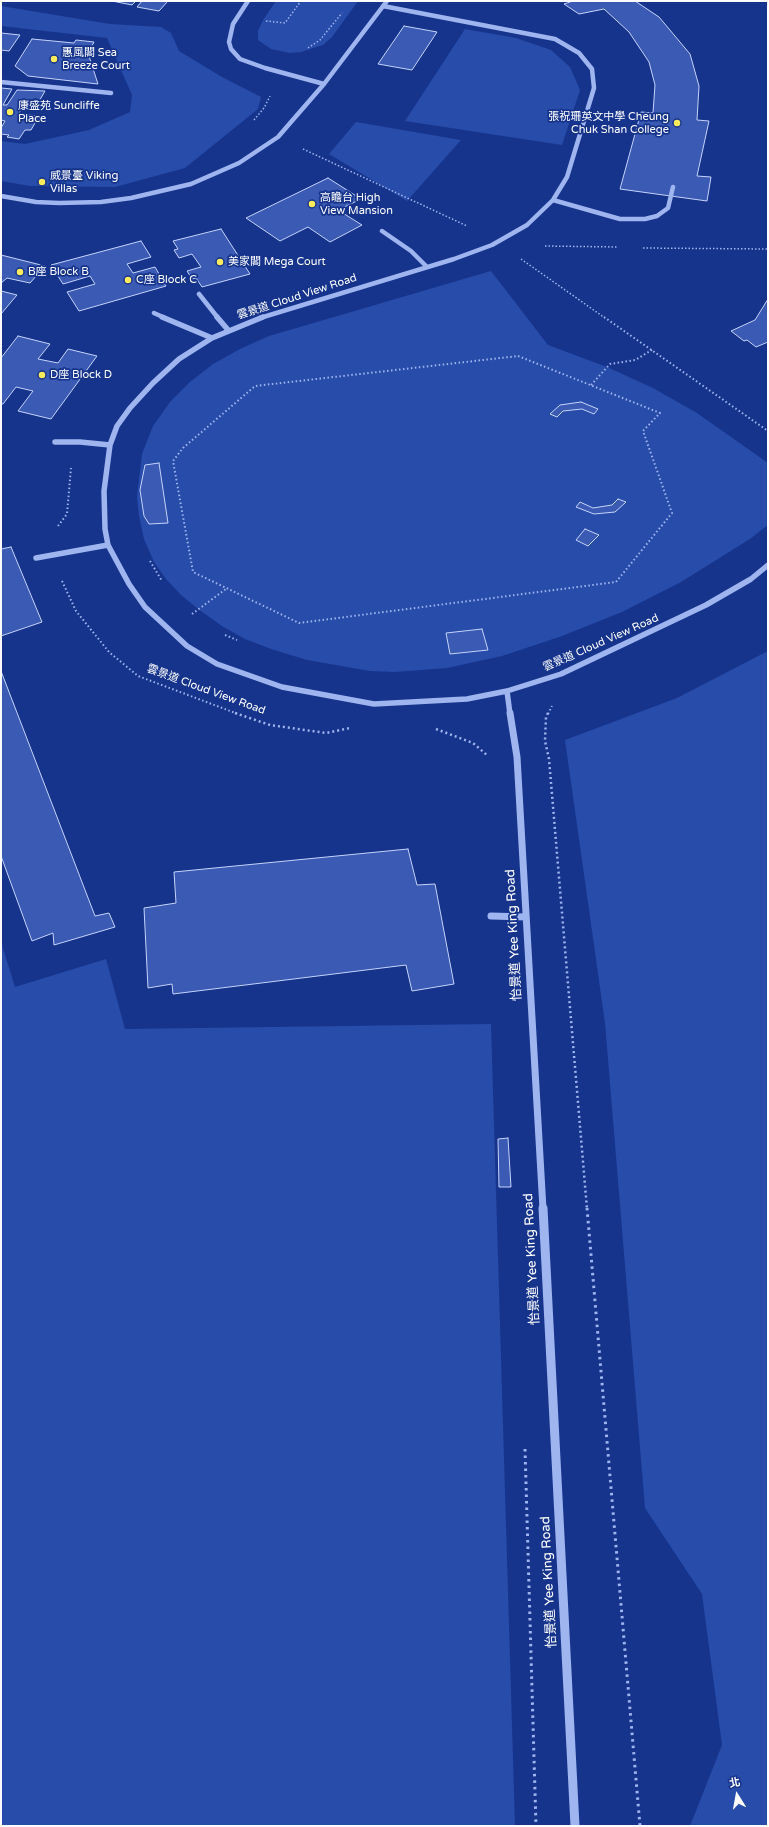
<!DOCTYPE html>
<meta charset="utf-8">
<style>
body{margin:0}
#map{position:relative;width:769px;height:1827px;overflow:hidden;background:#16348c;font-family:"Varela Round","Noto Sans TC",sans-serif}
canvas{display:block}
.frame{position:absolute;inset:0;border:2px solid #fff;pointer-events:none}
.north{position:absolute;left:717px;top:1775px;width:40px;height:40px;-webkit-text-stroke:3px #16348c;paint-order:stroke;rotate:349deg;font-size:11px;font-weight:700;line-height:16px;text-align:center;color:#fff}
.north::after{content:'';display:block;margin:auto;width:14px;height:18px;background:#fff;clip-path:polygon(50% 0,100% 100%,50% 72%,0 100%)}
</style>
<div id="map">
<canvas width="769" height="1827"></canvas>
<div class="frame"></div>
<div class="north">北</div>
</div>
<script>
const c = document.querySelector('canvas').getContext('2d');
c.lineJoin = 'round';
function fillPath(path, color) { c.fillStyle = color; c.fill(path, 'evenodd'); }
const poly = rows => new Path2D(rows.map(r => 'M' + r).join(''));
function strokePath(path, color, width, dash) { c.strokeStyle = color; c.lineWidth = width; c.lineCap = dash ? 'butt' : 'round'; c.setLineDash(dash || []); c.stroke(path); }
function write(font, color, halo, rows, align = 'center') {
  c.font = font + ' "Varela Round","Noto Sans TC",sans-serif'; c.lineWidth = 3.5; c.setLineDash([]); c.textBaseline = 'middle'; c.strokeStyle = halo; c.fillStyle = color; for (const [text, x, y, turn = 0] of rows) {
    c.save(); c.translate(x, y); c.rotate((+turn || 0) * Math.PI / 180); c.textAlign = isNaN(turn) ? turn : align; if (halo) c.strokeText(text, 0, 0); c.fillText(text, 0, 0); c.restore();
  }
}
fillPath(poly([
 [276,1,358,1,332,37,323,45,301,52,290,53,271,49,258,40,258,31,263,20],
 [1,6,110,24,161,27,171,33,179,51,222,77,261,97,258,109,185,168,115,187,30,186,1,181,1,141,25,144,89,130,130,112,132,95,107,38,1,26],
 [465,29,516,38,551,50,570,67,580,90,562,145,405,121],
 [356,122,461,140,407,201,329,154],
 [491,271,548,345,607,367,653,388,697,413,768,463,768,525,750,539,681,582,622,612,562,636,502,656,447,668,395,672,370,671,307,660,271,649,245,639,222,626,198,609,181,595,166,579,154,562,144,539,139,516,137,497,142,454,153,426,170,402,190,382,213,364,240,349,269,336],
 [768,651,768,1826,690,1826,722,1745,702,1594,645,1508,605,1023,565,740,677,698],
 [1,942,15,987,106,959,125,1029,491,1024,515,1826,1,1826]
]), '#284caa');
const building = poly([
 [112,1,136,1,132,5,112,1],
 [142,1,168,1,159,11,137,7,142,1],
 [573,1,635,1,659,17,690,54,699,86,697,120,709,121,697,176,711,177,707,201,620,189,641,112,653,113,655,85,649,62,629,32,604,9,579,14,564,4,573,1],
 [404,26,437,32,412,70,378,64,404,26],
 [1,33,20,35,9,51,1,50,1,33],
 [32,39,74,43,76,40,94,42,88,53,98,84,28,76,15,66,32,39],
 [1,88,12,89,3,105,7,105,17,90,45,91,34,110,21,109,19,114,39,116,31,130,25,130,19,139,7,137,9,135,1,134,1,128,5,121,1,120,1,88],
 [328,178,361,199,338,210,362,225,330,242,308,227,280,241,246,218,328,178],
 [221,229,250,274,202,287,196,278,192,279,187,271,201,267,192,254,179,258,174,250,178,249,173,241,221,229],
 [141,241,151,257,127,264,133,273,155,267,166,286,79,311,67,292,95,284,90,276,63,284,51,265,141,241],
 [1,255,45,266,30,283,7,278,1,283,1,255],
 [1,291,17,295,1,314,1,291],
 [768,299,768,342,756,347,747,340,744,341,731,331,755,320,768,299],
 [18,336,50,344,38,359,58,363,68,349,97,356,51,419,18,411,33,391,16,387,3,404,1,404,1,358,18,336],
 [581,402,598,409,594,414,582,409,563,411,557,417,550,414,560,405,581,402],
 [159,463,168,523,149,524,144,516,140,490,145,465,159,463],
 [618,499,626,502,615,512,594,514,576,507,580,502,593,508,612,505,618,499],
 [585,529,599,535,588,546,576,540,585,529],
 [11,547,42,622,1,636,1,549,11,547],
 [482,629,488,650,450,654,446,633,482,629],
 [1,671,95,916,109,913,115,927,54,945,53,933,32,941,1,856,1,671],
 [408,849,417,885,435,884,454,984,412,991,406,965,173,994,172,984,148,988,144,908,176,903,174,872,408,849],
 [508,1138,511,1187,499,1187,498,1139,508,1138]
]);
fillPath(building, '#3a5ab3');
strokePath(building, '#c5d4fb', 1);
strokePath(poly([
 [266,21,285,23,301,1],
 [308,48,320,40,342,13],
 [254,120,264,108,270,96],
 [303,149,467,226],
 [545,246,618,247],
 [643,248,768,249],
 [521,259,605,318]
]), '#9fb5ef', 1.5, [1.5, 2]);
strokePath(poly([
 [604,317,768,431],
 [518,356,660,413,643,431,672,513,616,582,299,623,193,572,173,461,183,448,255,386,518,356],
 [591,385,610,364,635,360,652,350],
 [58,526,67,514,71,468],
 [150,561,162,581],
 [62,581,76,611,109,652,138,676,238,714],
 [192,614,226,589],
 [225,635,237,640],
 [548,714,552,706]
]), '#9fb5ef', 2, [1.5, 2.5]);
strokePath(poly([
 [235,713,270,725,326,733,350,728],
 [548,713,546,717,545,741,549,759,587,1209],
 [436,729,473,743,488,756]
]), '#9fb5ef', 2.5, [2, 3]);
strokePath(poly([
 [587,1208,640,1826],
 [525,1449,536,1826]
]), '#9fb5ef', 3, [2.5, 4]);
strokePath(poly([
 [248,1,233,24,229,42,231,49,240,59,265,68,324,84],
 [1,82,111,93],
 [1,196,36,202,59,203,101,202,131,198,191,184,239,163,278,137,324,84,387,1],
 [553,200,620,219,645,219,657,216,668,208,673,187],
 [382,231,411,251,427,267],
 [199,294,218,318],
 [154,313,165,318],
 [260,318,454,259,492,245,527,225,553,200,567,177,594,88,592,69,579,53,555,39,383,6]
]), '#9fb5ef', 4.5);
strokePath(poly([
 [162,317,212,338],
 [217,317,229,331],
 [263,317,212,338,179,359,153,383,130,408,117,426,110,445,104,491,105,529,108,545,129,584,145,607,187,646,217,664,282,687,374,704,467,699,507,691,561,674,706,605,751,579,768,565],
 [55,442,80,442,110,445],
 [36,558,108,545],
 [507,691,510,714]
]), '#9fb5ef', 5.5);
strokePath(poly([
 [510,713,517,757,543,1209],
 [491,916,526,917]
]), '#9fb5ef', 7);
strokePath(poly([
 [543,1208,575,1826]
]), '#9fb5ef', 9);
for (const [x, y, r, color] of [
 [54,59,4,"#ffed5d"],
 [10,112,4,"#ffed5d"],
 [677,123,4,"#ffed5d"],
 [42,182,4,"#ffed5d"],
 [312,204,4,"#ffed5d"],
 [220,262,4,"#ffed5d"],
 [20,272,4,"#ffed5d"],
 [128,280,4,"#ffed5d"],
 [42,375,4,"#ffed5d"]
]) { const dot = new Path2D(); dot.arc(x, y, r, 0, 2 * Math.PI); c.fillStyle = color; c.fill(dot); strokePath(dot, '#16348c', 1.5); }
write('11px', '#fff', '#16348c', [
 ["惠風閣 Sea",62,53],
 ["Breeze Court",62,66],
 ["康盛苑 Suncliffe",18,106],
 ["Place",18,119],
 ["張祝珊英文中學 Cheung",669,117,"right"],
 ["Chuk Shan College",669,130,"right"],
 ["威景臺 Viking",50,176],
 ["Villas",50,189],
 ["高瞻台 High",320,198],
 ["View Mansion",320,211],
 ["美家閣 Mega Court",228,262],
 ["B座 Block B",28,272],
 ["C座 Block C",136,280],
 ["D座 Block D",50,375]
], 'left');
write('11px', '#fff', '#16348c', [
 ["雲景道 Cloud View Road",297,297,-18],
 ["雲景道 Cloud View Road",601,643,-24],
 ["雲景道 Cloud View Road",206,690,20]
]);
write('13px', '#fff', '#16348c', [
 ["怡景道 Yee King Road",514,935,-93],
 ["怡景道 Yee King Road",532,1259,-93],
 ["怡景道 Yee King Road",549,1582,-93]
]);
</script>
